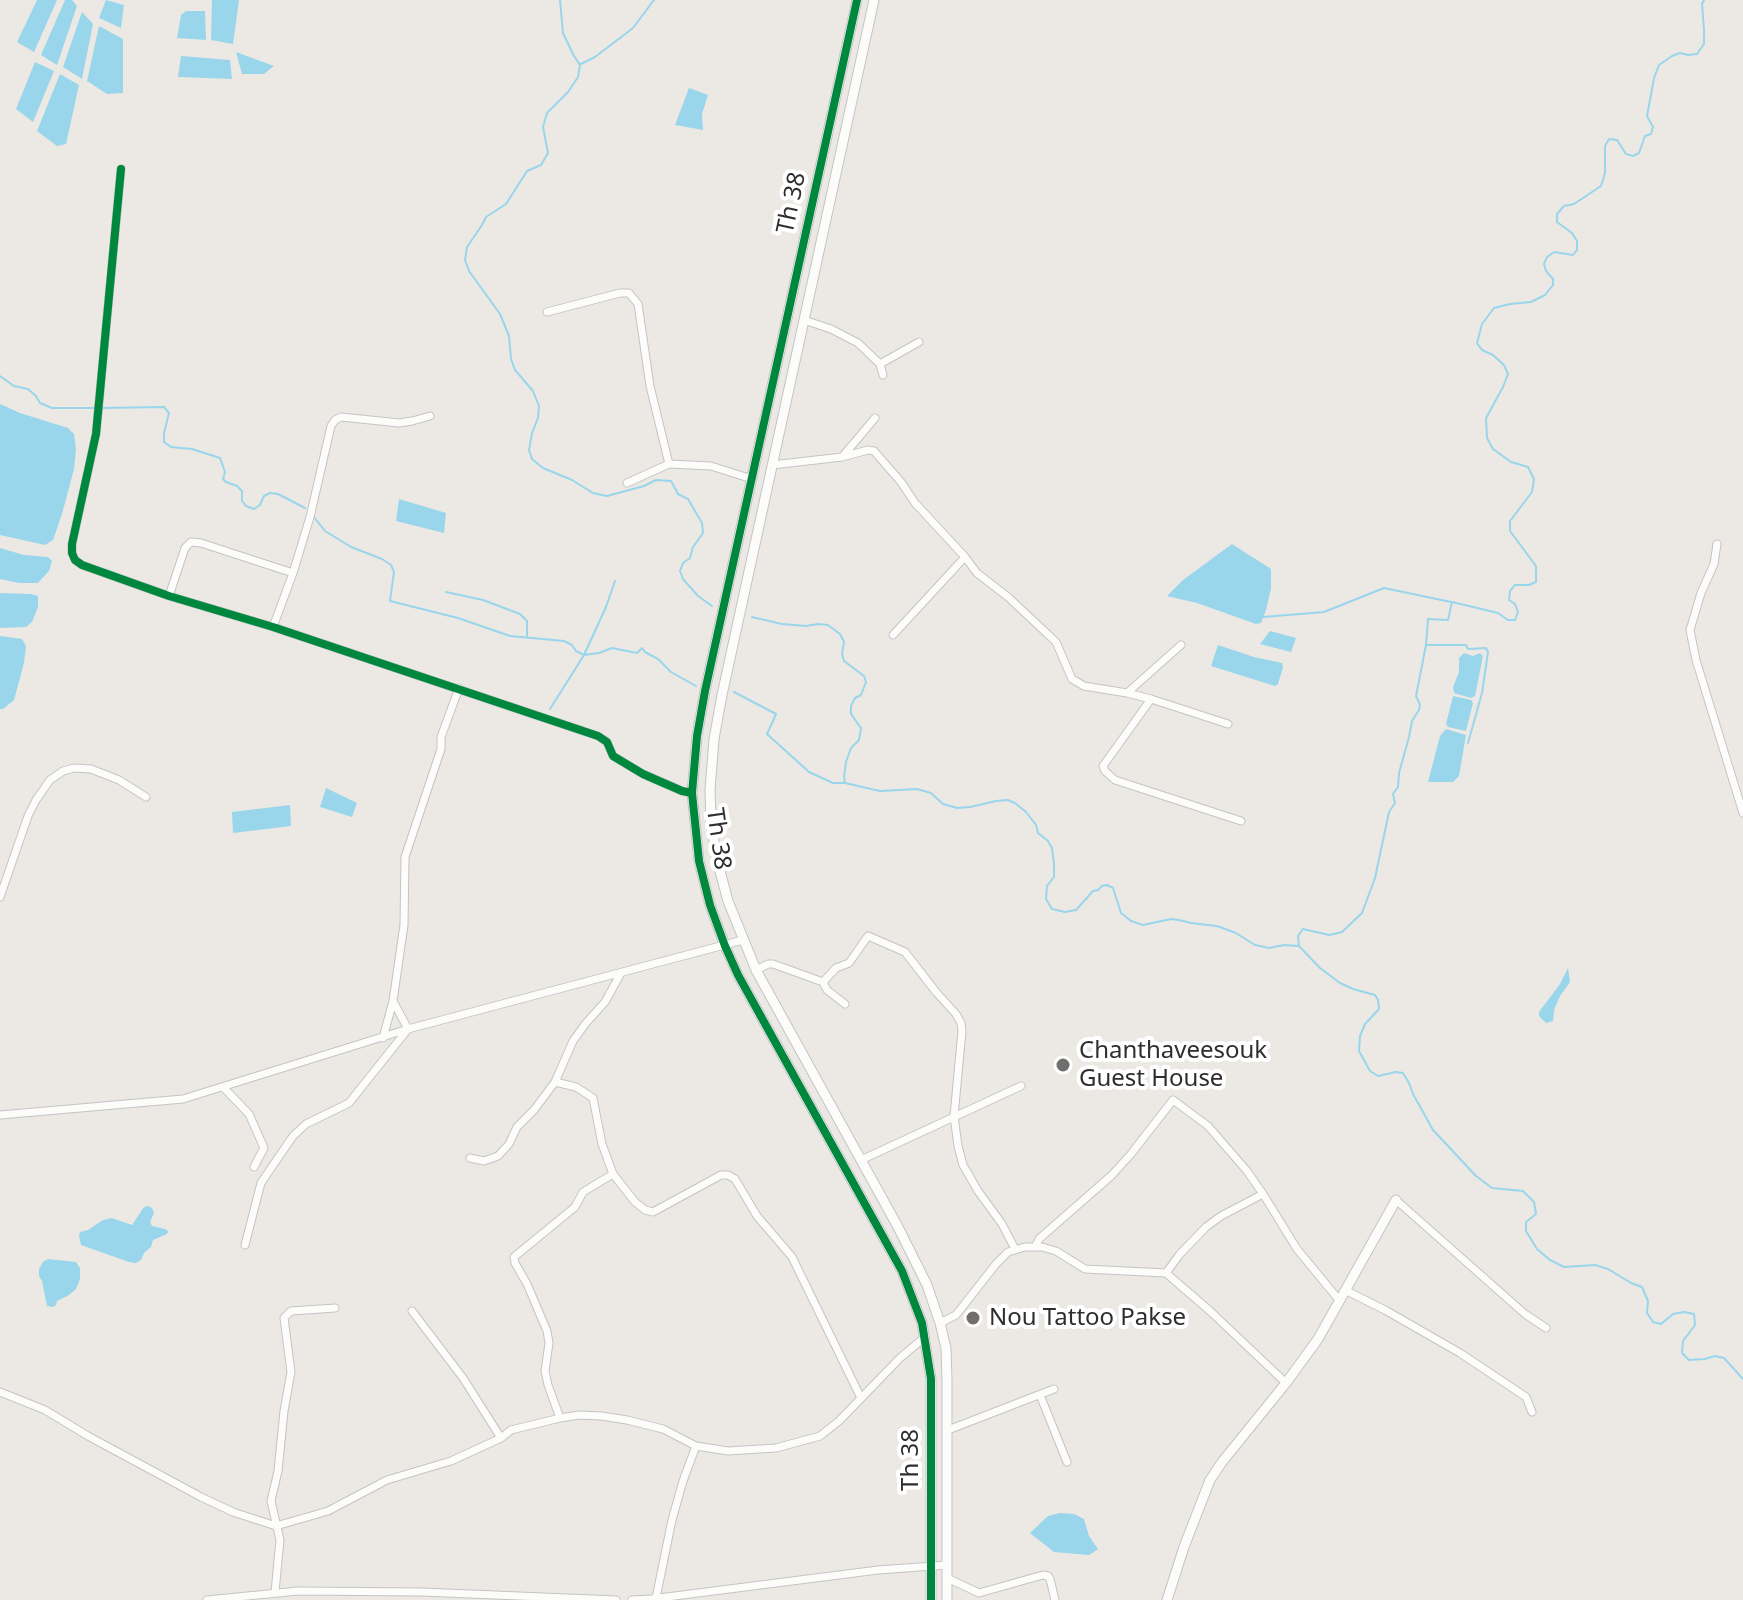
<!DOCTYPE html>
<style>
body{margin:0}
canvas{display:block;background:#ece8e4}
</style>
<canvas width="1743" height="1600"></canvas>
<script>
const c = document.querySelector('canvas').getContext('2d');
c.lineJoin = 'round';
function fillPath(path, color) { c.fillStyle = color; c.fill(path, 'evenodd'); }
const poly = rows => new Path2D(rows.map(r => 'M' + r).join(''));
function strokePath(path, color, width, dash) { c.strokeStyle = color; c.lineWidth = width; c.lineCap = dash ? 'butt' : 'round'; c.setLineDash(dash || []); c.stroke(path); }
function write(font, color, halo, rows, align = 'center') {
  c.font = font + ' "Noto Sans",sans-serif'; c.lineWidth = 8; c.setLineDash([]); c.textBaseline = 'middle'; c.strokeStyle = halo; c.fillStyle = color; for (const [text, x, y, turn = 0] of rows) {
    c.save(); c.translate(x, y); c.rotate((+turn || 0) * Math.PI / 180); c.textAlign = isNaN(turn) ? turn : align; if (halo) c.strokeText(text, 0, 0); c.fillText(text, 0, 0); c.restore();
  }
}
fillPath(poly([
 [37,0,57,0,34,52,17,42],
 [65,0,72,0,77,6,57,65,41,55],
 [106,0,124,5,121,28,99,18],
 [212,0,239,0,233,44,211,40],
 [186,11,205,11,206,40,177,38,181,15],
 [82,12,93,24,82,79,63,67],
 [99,26,123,39,123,93,107,94,87,81],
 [236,52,274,66,264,74,242,74],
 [181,56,230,60,232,79,178,77],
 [35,62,54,71,33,122,16,109],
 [60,74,79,85,66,144,57,146,37,131],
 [689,88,708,95,702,114,703,130,675,125],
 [0,404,20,413,68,428,74,434,76,449,74,469,62,514,53,540,45,545,0,535],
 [399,499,446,513,444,533,396,521],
 [1232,544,1271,569,1271,588,1266,610,1261,623,1256,624,1197,603,1167,596,1183,580],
 [0,548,24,555,48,557,52,561,49,571,38,583,19,583,0,579],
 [0,593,31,594,38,596,38,607,32,622,26,627,0,628],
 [1270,631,1296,638,1291,652,1260,644],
 [0,636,22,639,26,646,24,663,14,700,3,709,0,709],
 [1218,645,1254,657,1282,663,1283,667,1278,684,1275,686,1211,666],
 [1464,653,1473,656,1480,653,1483,656,1475,696,1471,698,1454,693,1453,687,1459,672,1459,658],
 [1453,696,1471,700,1473,703,1466,731,1448,727,1446,724],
 [1446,729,1466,735,1459,776,1453,782,1428,782,1440,736],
 [326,788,357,803,352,817,320,807],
 [290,805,291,826,233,833,232,812],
 [1568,968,1570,982,1560,996,1554,1010,1553,1021,1546,1023,1539,1016,1539,1012,1560,984],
 [148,1206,152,1208,154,1213,150,1222,152,1226,165,1229,168,1231,167,1234,153,1240,151,1247,144,1253,141,1260,136,1263,129,1262,81,1245,79,1236,80,1232,88,1230,103,1220,112,1218,132,1225,144,1207],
 [48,1259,76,1262,80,1268,80,1279,76,1289,69,1295,57,1301,56,1305,53,1307,47,1306,42,1281,39,1276,39,1269,43,1262],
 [1060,1513,1074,1514,1084,1519,1089,1536,1098,1549,1089,1555,1054,1552,1030,1533,1048,1516]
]), '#99d6ec');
strokePath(poly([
 [560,0,563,33,574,56,580,65,578,77,568,92,547,113,543,127,548,153,541,165,527,171,506,204,486,217,482,225,467,247,465,260,469,271,500,314,509,336,511,359,515,370,533,391,539,406,538,418,532,433,529,450,532,459,543,468,572,480,593,493,607,496,644,486,656,480,671,481,678,494,688,499,702,523,703,533,693,547,690,558,683,563,680,571,683,579,698,596,712,606],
 [581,64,595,57,633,28,654,0],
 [0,376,14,386,28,389,36,396,40,403,52,408,95,408],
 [101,408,164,407,169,413,164,433,164,442,171,447,192,449,220,458,225,472,223,479,226,482,237,486,242,491,242,501,246,506,254,509,260,505,264,496,270,493,278,494,305,508],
 [314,517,325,531,351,547,382,559,391,565,394,572,390,601,458,618,510,636,564,641,572,645,576,651,584,655,599,653,612,648,637,653,642,648,645,652,658,659,671,672,696,686],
 [446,592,483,600,520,614,527,621,527,636],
 [752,617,782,624,806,626,818,624,828,625,840,634,844,642,842,654,844,661,864,676,866,682,861,695,855,698,851,706,851,714,861,728,859,740,851,748,846,762,844,777,845,783],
 [1263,617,1324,612,1384,588,1451,602],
 [1427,645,1466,645,1468,649,1486,648,1488,652,1482,693,1468,743],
 [734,692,776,714,767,734,809,772,833,783,845,783,880,791,917,789,931,793,943,804,957,808,970,807,996,801,1008,800,1015,803,1026,812,1036,825,1038,833,1048,841,1052,848,1054,864,1054,877,1047,886,1046,899,1052,909,1065,912,1076,910,1093,891,1098,890,1102,886,1107,885,1113,888,1121,913,1131,921,1143,925,1171,919,1179,920,1191,923,1217,926,1236,933,1255,945,1269,948,1284,945,1299,946,1320,968,1340,983,1353,989,1375,995,1378,1000,1379,1009,1365,1024,1360,1036,1359,1051,1370,1071,1378,1076,1396,1072,1403,1073,1409,1083,1413,1094,1433,1130,1476,1176,1492,1188,1523,1191,1534,1202,1536,1214,1526,1222,1526,1231,1537,1249,1550,1260,1564,1267,1595,1265,1608,1269,1631,1283,1642,1287,1648,1301,1647,1313,1653,1322,1661,1324,1673,1314,1684,1312,1694,1314,1695,1325,1683,1341,1682,1353,1689,1360,1705,1359,1715,1356,1724,1358,1743,1379],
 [550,709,584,655,606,607,615,581],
 [1299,946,1298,936,1303,929,1329,935,1342,932,1362,913,1375,878,1389,812,1395,803,1393,794,1398,787,1399,773,1409,737,1412,721,1419,710,1420,705,1416,696,1426,645,1428,619,1448,620,1452,602,1498,613,1508,620,1515,620,1518,612,1515,604,1509,600,1510,591,1515,585,1529,585,1536,582,1536,566,1510,531,1510,521,1532,492,1534,479,1528,467,1511,462,1493,449,1487,438,1486,418,1503,387,1508,374,1504,365,1493,355,1482,350,1477,343,1482,324,1494,308,1510,304,1531,302,1545,295,1553,285,1553,279,1546,271,1544,264,1547,257,1554,252,1573,255,1577,250,1577,241,1572,233,1557,222,1557,214,1564,206,1574,204,1601,186,1605,173,1605,146,1609,139,1617,140,1626,154,1633,156,1639,153,1645,136,1651,134,1653,127,1647,116,1654,78,1659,65,1672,56,1680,53,1688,55,1697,54,1704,44,1704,30,1702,4,1704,0]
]), '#99d6ec', 2);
const minor = poly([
 [121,169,96,434,72,544,72,553,75,560,82,565,169,596,273,627,598,736,607,742,613,756,643,774,682,791,692,793],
 [547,312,620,293,629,293,638,304,650,386,669,464],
 [804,320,831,329,858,343,880,364,883,375],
 [880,364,919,342],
 [843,456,875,418],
 [772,465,842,457,868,450,874,451,901,482,915,503,965,557,977,573,1008,597,1056,642,1072,679,1084,686,1127,693,1181,645],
 [627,483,669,464,711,466,752,479],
 [1717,544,1714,564,1701,593,1690,630,1696,660,1743,813],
 [169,596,185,548,191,542,201,543,293,573],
 [273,627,293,573,310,517,331,426,335,420,341,417,399,423,412,421,430,416],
 [893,635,965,557],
 [1127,693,1151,699,1103,766,1105,771,1115,780,1241,821],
 [1151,699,1228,724],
 [0,897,28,816,36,800,50,780,63,771,74,768,91,769,119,780,146,797],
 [756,970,768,964,773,964,823,982],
 [845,1004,827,990,823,982,836,968,849,963,868,936,905,952,936,992,956,1014,961,1023,962,1031,954,1116,958,1146,963,1165,978,1191,1002,1224,1015,1249],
 [383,1038,393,1001,404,925,405,857,441,749,441,737,459,688],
 [555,1082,576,1087,593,1098,602,1144,613,1174],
 [223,1087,249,1114,264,1148,254,1167],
 [0,1115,183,1099,408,1029,743,940],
 [470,1158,484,1161,498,1156,509,1144,517,1127,534,1110,555,1082,573,1041,586,1023,605,1002,621,973],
 [861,1160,1021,1086],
 [1396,1200,1525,1314,1546,1328],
 [245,1245,261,1183,293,1136,306,1124,349,1103,408,1029,393,1001],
 [1035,1247,1039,1239,1112,1175,1131,1154,1173,1100,1208,1126,1247,1171,1263,1194],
 [1166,1273,1180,1254,1206,1227,1221,1216,1263,1194,1297,1249,1339,1300],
 [1345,1290,1385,1310,1460,1353,1526,1397,1532,1412],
 [412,1311,463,1378,501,1438],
 [940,1323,956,1315,996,1264,1008,1252,1025,1247,1042,1247,1056,1251,1085,1269,1166,1273,1210,1311,1286,1383],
 [0,1392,45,1410,88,1436,201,1497,233,1512,276,1526,328,1511,387,1480,451,1461,501,1438,511,1430,560,1418,579,1415,601,1416,627,1420,663,1429,696,1446,728,1451,776,1448,820,1436,839,1421,900,1358,925,1337],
 [1040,1395,1067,1462],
 [560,1418,548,1385,545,1371,549,1343,547,1331,527,1284,515,1263,514,1257,575,1207,583,1192,613,1174,635,1202,645,1210,653,1212,721,1175,728,1175,735,1179,757,1216,792,1257,861,1398],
 [948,1430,1054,1389],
 [947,1578,979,1593,1043,1575,1048,1576,1050,1579,1055,1600],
 [275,1592,280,1540,271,1501,278,1471,284,1411,291,1372,284,1318,291,1311,335,1308],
 [656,1598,672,1520,683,1481,696,1446],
 [207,1600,298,1591,422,1592,616,1600],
 [632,1600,651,1599,878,1570,947,1565]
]);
const tertiary = poly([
 [857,0,705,691,697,736,692,793,699,861,710,905,725,946,738,975,902,1271,922,1323,931,1379,931,1600],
 [874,0,722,695,714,739,710,790,711,822,717,860,728,901,756,970,898,1227,927,1285,940,1323,946,1348,947,1381,947,1600],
 [1167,1600,1184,1547,1210,1480,1222,1462,1286,1383,1318,1339,1396,1200]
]);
strokePath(minor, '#c5c4c5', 9);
strokePath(tertiary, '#c5c4c5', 11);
strokePath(minor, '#fcfcfb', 7);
strokePath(tertiary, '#fcfcfb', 9);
strokePath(poly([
 [857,0,705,691,697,736,692,793,699,861,710,905,725,946,738,975,902,1271,922,1323,931,1379,931,1600],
 [121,169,96,434,72,544,72,553,75,560,82,565,169,596,273,627,598,736,607,742,613,756,643,774,682,791,692,793]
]), '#00873e', 8);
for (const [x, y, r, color] of [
 [1063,1065,8,"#706f6e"],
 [973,1318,8,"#706f6e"]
]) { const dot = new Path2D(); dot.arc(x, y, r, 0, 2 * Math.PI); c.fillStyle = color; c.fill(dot); strokePath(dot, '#fff', 3); }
write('24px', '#2e2e2e', '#fff', [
 ["Th 38",792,203,-78],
 ["Th 38",718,839,82],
 ["Th 38",911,1460,-90]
]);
write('24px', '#2e2e2e', '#fff', [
 ["Chanthaveesouk",1079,1051],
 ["Guest House",1079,1079],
 ["Nou Tattoo Pakse",989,1318]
], 'left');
</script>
